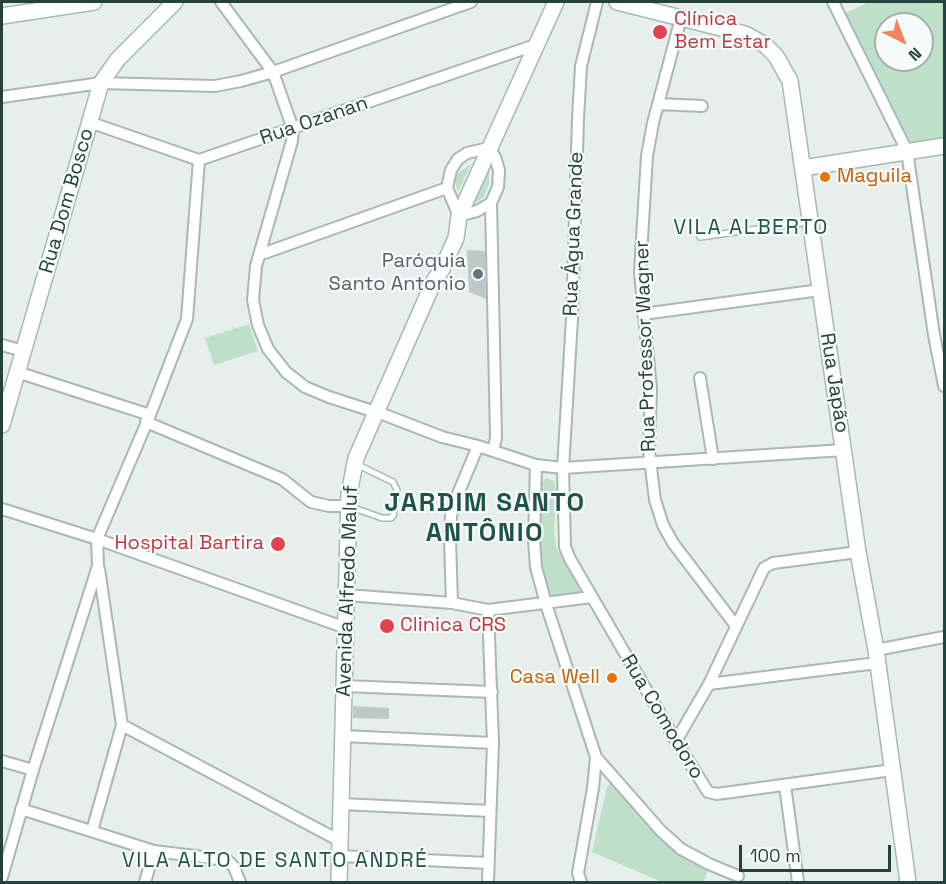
<!DOCTYPE html>
<meta charset="utf-8">
<style>
body{margin:0}
#map{position:relative;width:946px;height:884px;overflow:hidden;background:#e6efeb;font-family:"Space Grotesk",sans-serif}
canvas{display:block}
.frame{position:absolute;inset:0;border:3px solid #24423a;pointer-events:none}
.north{position:absolute;left:874px;top:12px;width:60px;height:60px;box-sizing:border-box;background:#f7fbf9;border:2px solid #a3b1ad;border-radius:50%;rotate:138deg;font-size:16px;font-weight:700;line-height:24px;text-align:center;color:#24423a}
.north::after{content:'';display:block;margin:auto;width:21px;height:27px;background:#f4845f;clip-path:polygon(50% 0,100% 100%,50% 72%,0 100%)}
.scale{position:absolute;left:739px;top:845px;width:152px;height:27px;box-sizing:border-box;border:3px solid #24423a;border-top:0;padding-left:8px;font-size:18px;line-height:21px;white-space:nowrap;color:#24423a;-webkit-text-stroke:4px #f7fbf9;paint-order:stroke}
</style>
<div id="map">
<canvas width="946" height="884"></canvas>
<div class="frame"></div>
<div class="north">N</div>
<div class="scale">100 m</div>
</div>
<script>
const c = document.querySelector('canvas').getContext('2d');
c.lineJoin = 'round';
function fillPath(path, color) { c.fillStyle = color; c.fill(path, 'evenodd'); }
const poly = rows => new Path2D(rows.map(r => 'M' + r).join(''));
function strokePath(path, color, width, dash) { c.strokeStyle = color; c.lineWidth = width; c.lineCap = dash ? 'butt' : 'round'; c.setLineDash(dash || []); c.stroke(path); }
function write(font, color, halo, rows, align = 'center') {
  c.font = font + ' "Space Grotesk",sans-serif'; c.lineWidth = 4.5; c.setLineDash([]); c.textBaseline = 'middle'; c.strokeStyle = halo; c.fillStyle = color; for (const [text, x, y, turn = 0] of rows) {
    c.save(); c.translate(x, y); c.rotate((+turn || 0) * Math.PI / 180); c.textAlign = isNaN(turn) ? turn : align; if (halo) c.strokeText(text, 0, 0); c.fillText(text, 0, 0); c.restore();
  }
}
fillPath(poly([
 [869,2,944,2,944,141,911,144,908,141,846,13],
 [886,24,922,24,922,60,886,60],
 [471,164,458,192,455,181,458,173],
 [489,167,489,184,484,197,471,206],
 [249,324,258,351,214,365,205,338],
 [546,478,554,481,556,488,554,532,556,547,581,593,554,597,550,593,544,577,539,540,539,491,541,484],
 [611,782,615,783,708,868,704,882,662,882,592,852,607,787]
]), '#bfe0c8');
fillPath(poly([
 [467,250,484,251,485,253,486,299,469,292],
 [353,706,389,708,389,719,353,718]
]), '#bbcac4');
const lane = poly([
 [700,237,808,222],
 [351,507,382,518,391,518,393,516,397,490,393,482,356,464]
]);
const street = poly([
 [221,2,273,72,293,129,292,141,256,266,253,300,258,325,268,349,286,372,305,387,329,397,385,415,442,437,478,446,536,465,563,468,844,450],
 [597,2,581,66,578,119,572,319,563,468,565,547,570,559,676,741,708,792,717,794,892,770],
 [833,2,907,151,934,335,944,386],
 [681,18,653,123,647,156,640,272,651,389,649,451,655,500,663,525,673,543,736,626],
 [2,97,101,83,215,86,241,81,273,72,471,2],
 [658,104,702,106],
 [89,122,199,160,538,44],
 [489,148,495,157,499,170,498,187,491,203,477,211,459,216,447,188,451,170,458,159,467,153,489,148],
 [491,203,496,438,493,451],
 [259,255,447,188],
 [643,314,820,290],
 [2,345,23,351],
 [17,372,150,415],
 [700,378,713,459],
 [146,422,282,479,311,502,329,506,349,506],
 [536,465,534,540,536,567,546,604,596,757,593,788,578,873,581,882],
 [2,509,97,539,346,628],
 [347,595,452,603,488,610,592,597],
 [452,603,450,539,451,516,455,501,478,446],
 [876,650,944,637],
 [709,684,877,663],
 [344,686,492,692],
 [122,725,340,841],
 [343,736,493,743],
 [676,741,709,684,764,568,773,563,858,552],
 [596,757,661,831,681,849,709,864,738,876],
 [2,761,33,770],
 [785,785,798,882],
 [341,804,490,811],
 [21,809,154,851,227,860,234,867,240,882],
 [92,831,122,725,99,569],
 [339,856,488,863],
 [2,877,33,770,98,566,97,539,150,415,187,319,199,160],
 [145,882,154,851],
 [488,882,493,743,488,610]
]);
const secondary = poly([
 [617,2,745,34,765,45,776,56,790,81,858,552,876,650,908,882],
 [2,16,94,2],
 [803,168,944,146],
 [2,425,101,83,118,59,175,2],
 [339,882,349,494,356,458,434,281,442,269,456,238,459,216,556,2]
]);
strokePath(lane, '#a8b8b2', 8);
strokePath(street, '#a8b8b2', 14);
strokePath(secondary, '#a4bbb3', 18);
strokePath(lane, '#fff', 5);
strokePath(street, '#fff', 10);
strokePath(secondary, '#fff', 15);
for (const [x, y, r, color] of [
 [660,32,8,"#e0444e"],
 [825,177,6,"#e8710a"],
 [478,274,6,"#6b7280"],
 [278,544,8,"#e0444e"],
 [387,626,8,"#e0444e"],
 [612,678,6,"#e8710a"]
]) { const dot = new Path2D(); dot.arc(x, y, r, 0, 2 * Math.PI); c.fillStyle = color; c.fill(dot); strokePath(dot, '#f7fbf9', 2); }
write('20px', '#be3a42', '#f7fbf9', [
 ["Clínica",674,20],
 ["Bem Estar",674,43],
 ["Hospital Bartira",264,544,"right"],
 ["Clinica CRS",400,626]
], 'left');
write('20px', '#24423a', '#f7fbf9', [
 ["Rua Ozanan",314,121,-19],
 ["Rua Dom Bosco",67,201,-74],
 ["Rua Água Grande",574,234,-88],
 ["Rua Professor Wagner",646,346,-92],
 ["Rua Japão",834,383,81],
 ["Avenida Alfredo Maluf",348,591,-88],
 ["Rua Comodoro",662,717,59]
]);
write('20px', '#c56008', '#f7fbf9', [
 ["Maguila",837,177],
 ["Casa Well",600,678,"right"]
], 'left');
write('20px', '#5b616d', '#f7fbf9', [
 ["Paróquia",466,262],
 ["Santo Antonio",466,285]
], 'right');
c.letterSpacing = '1.5px';
write('21px', '#1f5548', '#f7fbf9', [
 ["VILA ALBERTO",751,228],
 ["VILA ALTO DE SANTO ANDRÉ",275,861]
]);
c.letterSpacing = '0px';
c.letterSpacing = '1.5px';
write('bold 26px', '#1f5548', '#f7fbf9', [
 ["JARDIM SANTO",485,504],
 ["ANTÔNIO",485,534]
]);
c.letterSpacing = '0px';
</script>
